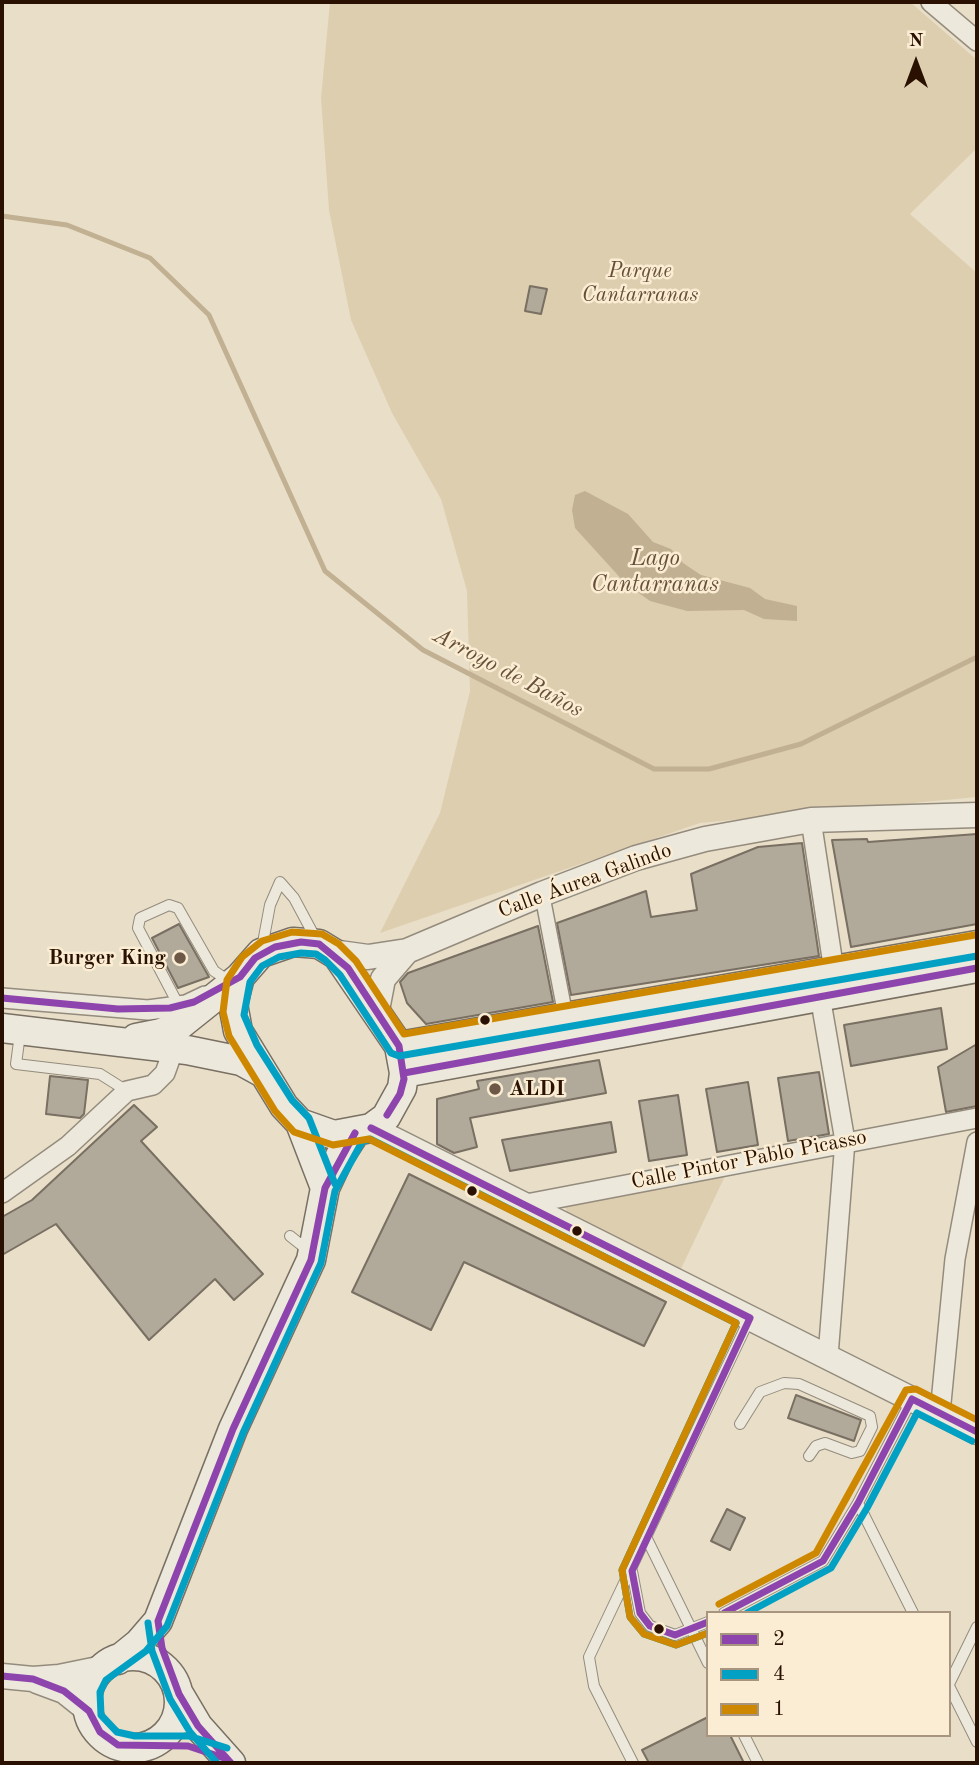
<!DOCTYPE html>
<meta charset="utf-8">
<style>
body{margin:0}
#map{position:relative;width:979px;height:1765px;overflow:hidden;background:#e9dfc8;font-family:"Old Standard TT",serif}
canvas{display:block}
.frame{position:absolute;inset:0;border:4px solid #2a1001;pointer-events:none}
.legend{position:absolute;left:706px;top:1611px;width:245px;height:126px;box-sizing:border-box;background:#faedd3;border:2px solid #a7957f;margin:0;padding:9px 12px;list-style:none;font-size:21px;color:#2a1001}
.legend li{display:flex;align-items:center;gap:14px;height:35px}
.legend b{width:35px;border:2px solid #a7957f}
.north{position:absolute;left:881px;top:28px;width:70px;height:70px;-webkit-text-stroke:5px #faedd3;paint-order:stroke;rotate:0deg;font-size:19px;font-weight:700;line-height:28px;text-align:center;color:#2a1001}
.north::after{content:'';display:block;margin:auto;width:24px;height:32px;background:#2a1001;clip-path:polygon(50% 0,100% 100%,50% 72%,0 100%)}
</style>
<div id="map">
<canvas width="979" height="1765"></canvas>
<div class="frame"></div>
<ul class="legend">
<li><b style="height:9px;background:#8e44ad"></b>2</li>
<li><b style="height:9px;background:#02a1c4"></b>4</li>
<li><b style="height:9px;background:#ce8800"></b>1</li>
</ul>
<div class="north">N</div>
</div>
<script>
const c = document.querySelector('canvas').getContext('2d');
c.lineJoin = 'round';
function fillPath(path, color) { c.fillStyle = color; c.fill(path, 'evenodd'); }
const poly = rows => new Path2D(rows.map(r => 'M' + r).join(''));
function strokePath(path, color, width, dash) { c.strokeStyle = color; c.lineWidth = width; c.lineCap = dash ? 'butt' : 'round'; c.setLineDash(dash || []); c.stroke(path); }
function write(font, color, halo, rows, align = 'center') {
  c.font = font + ' "Old Standard TT",serif'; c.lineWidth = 5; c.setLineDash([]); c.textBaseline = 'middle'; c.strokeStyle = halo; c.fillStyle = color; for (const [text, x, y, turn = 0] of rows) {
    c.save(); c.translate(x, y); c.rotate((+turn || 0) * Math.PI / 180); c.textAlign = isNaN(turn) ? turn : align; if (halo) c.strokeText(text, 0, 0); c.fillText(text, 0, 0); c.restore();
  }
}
fillPath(poly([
 [330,2,910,2,977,60,977,148,910,214,977,273,977,797,700,823,380,933,440,813,470,691,467,591,441,499,392,413,351,320,329,210,321,98],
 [726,1174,680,1271,570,1218,565,1207,574,1201]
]), '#ddceaf');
fillPath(poly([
 [585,491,628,514,653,542,671,549,683,563,701,575,750,588,765,599,797,606,797,621,764,619,744,610,687,611,650,601,625,583,575,528,572,510,575,495]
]), '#c2b093');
strokePath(poly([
 [2,216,67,225,150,258,209,315,325,571,423,650,654,769,709,769,801,744,977,657]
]), '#c2b093', 5);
const building = poly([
 [530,286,547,289,541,314,525,311,530,286],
 [977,834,977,924,851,947,832,840,867,839,868,842,977,834],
 [802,843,819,956,571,995,557,923,646,891,651,917,697,910,691,874,758,847,802,843],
 [179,924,209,977,178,988,152,938,179,924],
 [538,926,553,1002,426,1024,407,1003,400,982,408,973,538,926],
 [941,1008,947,1049,851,1066,844,1025,941,1008],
 [977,1044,977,1106,946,1112,938,1067,977,1044],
 [599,1060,606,1093,470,1118,477,1147,454,1153,437,1144,437,1099,479,1089,477,1081,599,1060],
 [819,1072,829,1134,788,1141,778,1078,819,1072],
 [50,1076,88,1080,84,1114,80,1118,46,1114,50,1076],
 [748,1082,758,1145,717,1152,706,1089,748,1082],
 [678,1095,687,1155,649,1161,639,1101,678,1095],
 [134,1105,157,1127,141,1141,263,1274,234,1300,215,1279,149,1340,56,1224,2,1255,2,1217,32,1200,134,1105],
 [611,1122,616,1152,510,1171,502,1140,611,1122],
 [409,1174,666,1302,644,1346,464,1262,431,1330,352,1292,409,1174],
 [796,1395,861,1420,854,1441,788,1418,796,1395],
 [727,1509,745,1518,730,1550,711,1541,727,1509],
 [708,1717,708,1735,730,1735,744,1763,649,1763,642,1750,708,1717]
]);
fillPath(building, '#b1a999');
strokePath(building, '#796f62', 2);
const service = poly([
 [262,948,270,905,280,882,294,898,317,941],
 [179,1006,138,928,140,918,169,905,178,908,214,971,229,981],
 [20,1034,16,1064,100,1074,127,1091],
 [290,1236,309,1251],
 [740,1424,760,1392,784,1383,799,1384,870,1416,872,1427,860,1451,852,1453,825,1443,816,1446,809,1456],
 [858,1503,913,1613],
 [647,1539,708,1663],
 [632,1571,640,1613,650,1626,675,1635,708,1622],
 [724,1613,823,1561,858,1503,912,1399],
 [949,1684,977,1627],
 [949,1686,977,1742],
 [744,1735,758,1763],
 [633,1763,594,1686,589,1657,749,1320]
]);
const pedestrian = poly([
 [542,894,566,1018]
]);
const minor = poly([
 [931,2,977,41],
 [811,820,834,971],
 [820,996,845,1141,828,1356],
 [2,998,148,1010,186,1005,205,996],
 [2,1193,68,1146,127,1091,153,1085,165,1073,174,1048],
 [521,1205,977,1118],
 [940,1413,955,1259,977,1142]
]);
const tertiary = poly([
 [332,952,368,957,407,951,542,894,636,858,705,839,811,820,977,815],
 [377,1010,383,979,407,951],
 [371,1128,977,1432],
 [2,1676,33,1679,59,1677,103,1668],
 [37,1681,64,1691,89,1711]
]);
const secondary = poly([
 [293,942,319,944,337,955,399,1046,404,1073,402,1088,386,1117,371,1128,334,1135,300,1123,284,1106,238,1031,233,1004,240,977,261,953,293,942],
 [2,1028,187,1050,241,1061,261,1072],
 [136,1038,161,1033,180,1025,240,977],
 [399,1046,977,945],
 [404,1073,977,968],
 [300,1123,325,1188],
 '87 1702a46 46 0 1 1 92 0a46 46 0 1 1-92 0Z',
 [118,1660,139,1643,158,1621,233,1429,311,1260,325,1188,340,1156,355,1133],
 [179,1694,198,1726,231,1763]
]);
strokePath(service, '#948b7d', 12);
strokePath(pedestrian, '#948b7d', 17);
strokePath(minor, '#948b7d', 22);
strokePath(tertiary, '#948b7d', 27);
strokePath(secondary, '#796f62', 31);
strokePath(service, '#ece8dc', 10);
strokePath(pedestrian, '#ece8dc', 14);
strokePath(minor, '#ece8dc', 19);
strokePath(tertiary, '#ece8dc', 24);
strokePath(secondary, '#ece8dc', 28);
strokePath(poly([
 [2,998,118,1009,170,1008,194,1002,240,977,255,958,275,947,301,942,319,944,348,968,399,1046,404,1079,400,1094,387,1115],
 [404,1073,977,968],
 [371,1128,750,1318,632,1571,640,1613,650,1626,675,1635,708,1622],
 [724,1613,823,1561,858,1503,912,1399,977,1432],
 [2,1676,33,1679,64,1691,89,1711,100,1732,118,1745,188,1746,224,1758],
 [231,1763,198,1726,179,1694,162,1648,158,1621,233,1429,311,1260,325,1188,355,1133]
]), '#8e44ad', 7);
strokePath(poly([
 [335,1184,309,1118,292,1100,257,1045,244,1015,250,982,262,966,279,957,301,953,316,954,325,960,340,975,391,1053,399,1056,977,956],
 [747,1613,831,1568,867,1508,917,1413,972,1441],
 [148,1623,152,1651,170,1699,190,1732,217,1763],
 [227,1748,189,1736,135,1736,117,1732,101,1715,100,1692,106,1680,146,1651,167,1626,243,1433,321,1263,335,1191,362,1142,370,1139,736,1323,622,1570,630,1617,644,1634,676,1645,708,1633]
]), '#02a1c4', 7);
strokePath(poly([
 [719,1604,816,1553,906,1390,916,1389,977,1420],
 [708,1633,676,1645,644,1634,630,1617,622,1570,736,1323,369,1139,333,1145,294,1132,275,1111,229,1036,223,1012,227,980,242,957,262,941,292,932,322,934,339,944,356,961,404,1034,975,935]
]), '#ce8800', 7);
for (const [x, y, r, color] of [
 [180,958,7,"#6d5847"],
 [485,1020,6,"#2a1001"],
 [495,1089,7,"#6d5847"],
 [472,1191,6,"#2a1001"],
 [577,1231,6,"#2a1001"],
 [659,1629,6,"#2a1001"]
]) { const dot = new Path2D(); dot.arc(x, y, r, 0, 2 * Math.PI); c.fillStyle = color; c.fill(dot); strokePath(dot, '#faedd3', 2.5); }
write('italic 21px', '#664e37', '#faedd3', [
 ["Parque",640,271],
 ["Cantarranas",640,295]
]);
write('21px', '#2a1001', '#faedd3', [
 ["Calle Áurea Galindo",585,881,-20],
 ["Calle Pintor Pablo Picasso",749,1160,-11]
]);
write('bold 21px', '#2a1001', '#faedd3', [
 ["Burger King",166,958],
 ["ALDI",509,1089,"left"]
], 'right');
write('italic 23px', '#674f38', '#faedd3', [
 ["Lago",655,559],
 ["Cantarranas",655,585],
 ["Arroyo de Baños",508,673,28]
]);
</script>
